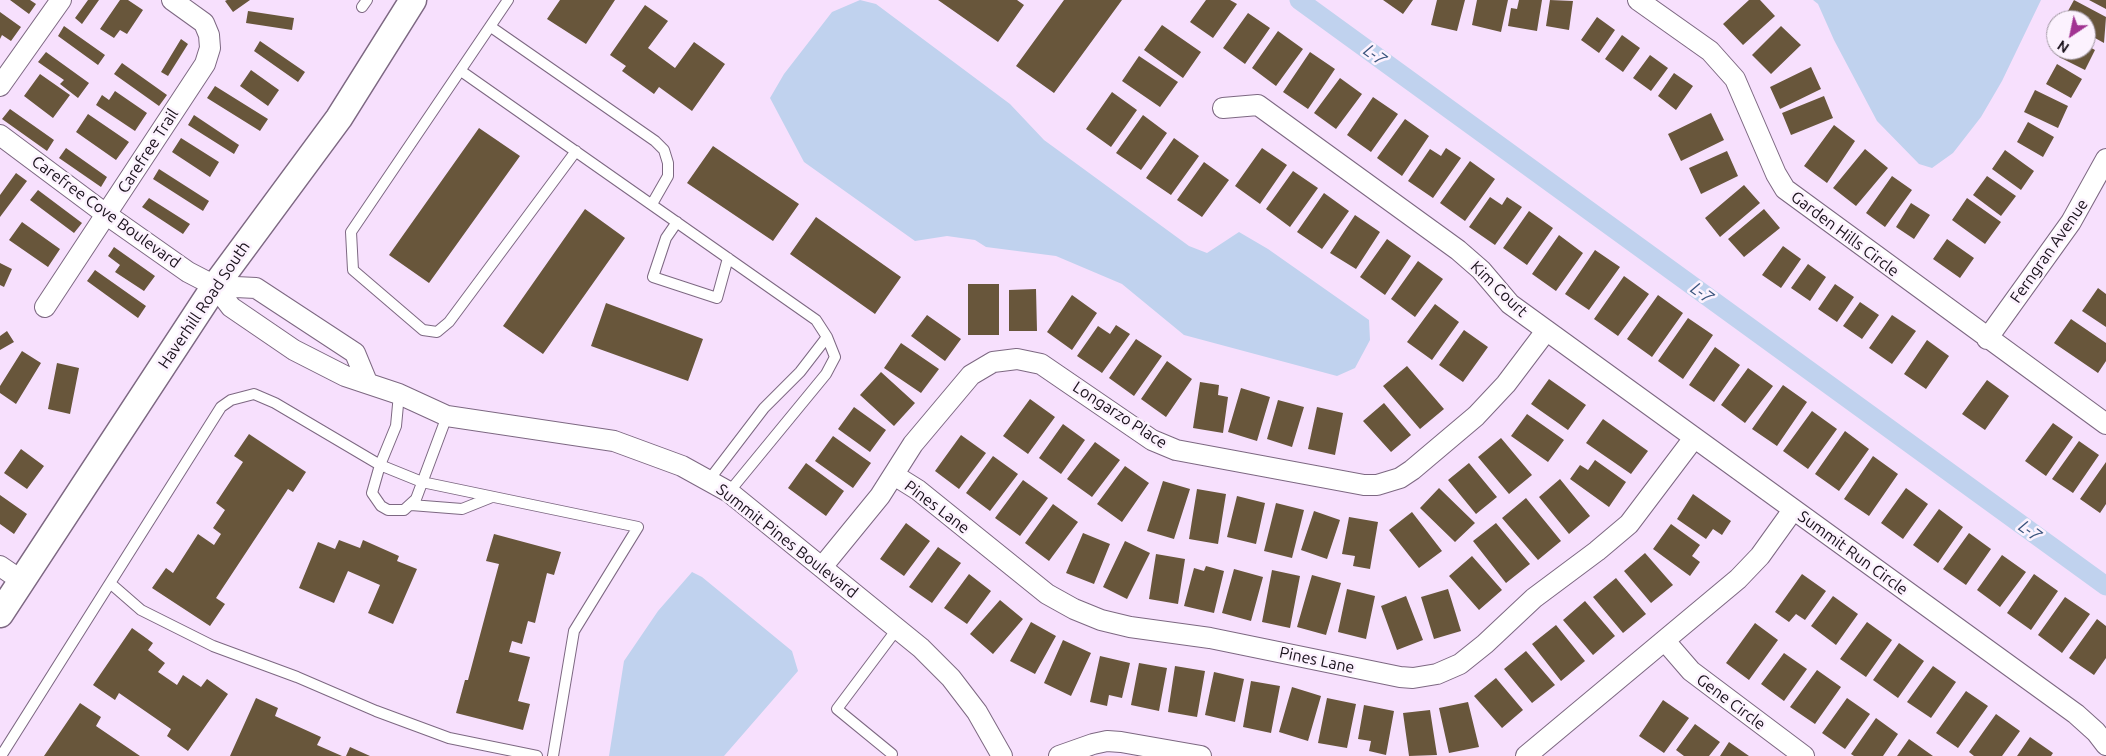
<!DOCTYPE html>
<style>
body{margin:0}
#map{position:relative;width:2106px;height:756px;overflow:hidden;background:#f7e0fd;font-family:Ubuntu,sans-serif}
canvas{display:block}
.north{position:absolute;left:2046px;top:10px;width:50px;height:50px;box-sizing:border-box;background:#fcf2fe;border:1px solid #a198a3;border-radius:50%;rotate:214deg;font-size:14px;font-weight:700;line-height:20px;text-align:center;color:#18101a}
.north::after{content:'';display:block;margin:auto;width:18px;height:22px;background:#a13392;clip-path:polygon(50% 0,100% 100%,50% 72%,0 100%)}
</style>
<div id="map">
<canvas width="2106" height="756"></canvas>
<div class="north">N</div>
</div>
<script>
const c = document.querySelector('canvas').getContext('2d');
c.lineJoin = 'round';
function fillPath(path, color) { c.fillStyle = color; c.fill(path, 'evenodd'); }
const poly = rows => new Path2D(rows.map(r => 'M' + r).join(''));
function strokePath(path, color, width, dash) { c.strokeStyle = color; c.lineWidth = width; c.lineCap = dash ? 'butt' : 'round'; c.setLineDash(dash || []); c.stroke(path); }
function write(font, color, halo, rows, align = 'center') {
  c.font = font + ' Ubuntu,sans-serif'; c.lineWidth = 5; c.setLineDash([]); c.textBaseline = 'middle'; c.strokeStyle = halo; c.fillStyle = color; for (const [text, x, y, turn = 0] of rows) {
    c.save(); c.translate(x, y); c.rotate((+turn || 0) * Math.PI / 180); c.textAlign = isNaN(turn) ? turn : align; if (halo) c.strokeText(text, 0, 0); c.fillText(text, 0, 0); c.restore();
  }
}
fillPath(poly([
 [860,0,876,4,1010,104,1044,140,1189,246,1207,253,1239,232,1268,249,1369,320,1370,340,1355,368,1337,376,1184,335,1122,284,1056,256,986,247,975,240,947,236,915,241,804,162,770,98,784,74,832,12],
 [1813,0,2041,0,2002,81,1981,117,1953,153,1932,168,1919,164,1877,121,1834,40,1818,4],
 [692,572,702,577,792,651,798,671,724,756,609,756,624,661,658,611]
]), '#c0d2ee');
strokePath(poly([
 [1299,0,2106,586]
]), '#c0d2ee', 19);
fillPath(poly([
 [10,0,30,0,36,4,29,14],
 [88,0,99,0,82,24,75,18],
 [120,0,128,0,143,10,127,34,120,30,114,38,100,29],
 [227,0,250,0,233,12,225,1],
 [560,0,615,0,586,44,547,19],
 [938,0,1017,0,1024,5,998,42],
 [1064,0,1122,0,1054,93,1016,66],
 [1206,0,1230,0,1237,4,1213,38,1190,22],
 [1383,0,1413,0,1403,14],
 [1437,0,1465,0,1457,31,1431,25],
 [1477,0,1508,0,1501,32,1472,25],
 [1519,0,1542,0,1537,31,1508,26,1511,8,1517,9],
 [1550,0,1573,1,1569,30,1546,26],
 [1749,0,1760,0,1775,16,1743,45,1723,24],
 [2074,0,2106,17,2104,43,2086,33,2086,20,2063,20],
 [2089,0,2106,0,2106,9],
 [645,5,668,21,648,48,675,68,694,42,725,64,692,111,659,87,654,94,622,71,626,66,610,55],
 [248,11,294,18,292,30,246,23],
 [0,12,21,27,11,41,2,35,0,39],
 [1248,13,1270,28,1245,64,1223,48],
 [1597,17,1615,30,1599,53,1581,40],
 [1162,25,1201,52,1183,78,1144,50],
 [64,26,105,55,98,65,58,36],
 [1781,26,1801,45,1771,74,1752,55],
 [1278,31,1303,49,1276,86,1252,68],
 [1622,35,1640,48,1623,72,1605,59],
 [181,39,188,44,168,76,161,72],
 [260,41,305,72,298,82,254,51],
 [2086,45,2095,50,2085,70,2059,57,2063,50,2086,50],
 [46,52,89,83,78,98,60,84,64,80,38,62],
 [1310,52,1335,69,1308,109,1283,92],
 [1650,55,1668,68,1651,91,1633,78],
 [1139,56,1178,82,1160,107,1122,81],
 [122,63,167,95,159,106,114,74],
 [2057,64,2082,79,2071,98,2046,84],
 [1811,67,1821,89,1780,109,1770,87],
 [251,70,279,90,268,106,240,86],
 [1674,73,1693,86,1676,110,1658,96],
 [40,74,70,95,53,118,24,96],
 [1340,78,1362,94,1336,129,1314,113],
 [215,86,268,119,260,131,207,98],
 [2035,90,2068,106,2058,128,2024,112],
 [115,91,147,113,135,131,96,105,102,95,109,100],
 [1112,92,1137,110,1111,147,1086,129],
 [1824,96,1833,118,1791,135,1782,113],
 [1373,97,1398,114,1371,152,1347,135],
 [10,109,54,140,47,151,2,119],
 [1711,113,1724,140,1681,161,1668,134],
 [88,114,129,142,116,160,76,132],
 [194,115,239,145,234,154,188,125],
 [1143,115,1167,133,1141,170,1116,153],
 [1405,119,1429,136,1402,176,1377,158],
 [2028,122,2054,137,2043,157,2017,142],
 [1834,125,1855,141,1827,183,1804,166],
 [479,128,520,156,429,283,389,255],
 [181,138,219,162,210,177,172,152],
 [1174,138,1199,156,1171,195,1146,178],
 [713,146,799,204,773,241,687,183],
 [66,148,107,177,101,187,59,158],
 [1262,148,1287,165,1260,204,1235,186],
 [1446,148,1461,158,1433,198,1408,181,1430,149,1441,156],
 [1865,149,1888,168,1856,206,1833,188],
 [2005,150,2034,171,2021,190,1992,169],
 [1727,151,1738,176,1701,194,1689,168],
 [1470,161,1495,179,1465,221,1440,203],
 [1204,162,1229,180,1202,217,1177,200],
 [159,169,209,201,203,211,153,179],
 [1293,171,1318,188,1290,227,1266,209],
 [16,173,27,181,0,217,0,195],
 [1892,176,1912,190,1885,227,1866,213],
 [1987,176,2016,196,2001,216,1973,195],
 [1744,185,1760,203,1720,237,1705,218],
 [38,190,82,223,74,233,30,200],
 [1324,193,1349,211,1322,249,1297,232],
 [1490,197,1502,205,1507,197,1522,207,1495,245,1469,227],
 [149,198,190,224,183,234,142,207],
 [1967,198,2001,222,1985,244,1952,220],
 [1911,203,1930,215,1914,239,1896,227],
 [585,209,625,238,543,354,503,326],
 [1764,209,1780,228,1744,257,1728,239],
 [1529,211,1553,228,1527,265,1503,248],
 [1355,215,1380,232,1356,269,1330,253],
 [816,217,901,277,875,314,790,254],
 [22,222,60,249,48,267,9,240],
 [1559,235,1583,253,1556,291,1532,274],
 [1387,239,1411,256,1385,295,1360,277],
 [1947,239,1974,258,1960,278,1933,259],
 [1783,246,1801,259,1781,288,1762,275],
 [114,247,155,276,144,291,115,272,120,265,108,256],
 [1595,250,1620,267,1589,310,1565,294],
 [1418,261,1443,279,1415,317,1391,299],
 [0,263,12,269,4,287,0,285],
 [1808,264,1826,277,1810,301,1791,288],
 [95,270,146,306,138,318,87,281],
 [1624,276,1649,294,1618,336,1594,319],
 [968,284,999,284,999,335,968,335],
 [1835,284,1854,297,1837,322,1818,309],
 [2098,288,2106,294,2106,327,2082,311],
 [1036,289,1037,331,1009,331,1009,290],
 [1072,295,1097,313,1072,350,1047,332],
 [1658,295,1683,313,1652,357,1627,339],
 [1860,302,1879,315,1862,339,1843,326],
 [606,303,703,339,688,381,591,346],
 [1435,304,1459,322,1432,360,1407,342],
 [927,315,961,339,945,361,911,336],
 [1892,315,1916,331,1892,364,1869,348],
 [1688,318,1713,335,1683,379,1658,361],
 [2071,319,2106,343,2106,361,2098,373,2054,343],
 [1116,325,1130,334,1102,373,1077,356,1098,326,1110,334],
 [1464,330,1488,347,1463,382,1439,365],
 [7,331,14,342,0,350,0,336],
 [1136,339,1162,356,1134,396,1109,378],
 [1927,340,1949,356,1926,389,1904,374],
 [901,343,939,369,921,393,884,368],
 [1715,347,1740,365,1714,402,1689,385],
 [22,351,41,363,16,404,0,393,0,386],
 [1167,361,1192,379,1166,417,1141,399],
 [57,363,79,368,70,414,48,409],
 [1407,366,1444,409,1420,429,1383,386],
 [1748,368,1773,386,1745,423,1721,405],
 [881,372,915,403,894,426,860,395],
 [1549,379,1586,405,1568,430,1531,404],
 [1987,380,2009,396,1985,430,1962,414],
 [1200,382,1219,385,1218,395,1228,397,1223,433,1193,428],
 [1783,385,1807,402,1777,446,1752,429],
 [1241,388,1270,397,1257,441,1228,432],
 [1030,399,1055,417,1028,454,1003,436],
 [1278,400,1304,407,1292,447,1267,439],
 [1384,403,1411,435,1391,452,1363,421],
 [854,407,886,430,870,452,838,429],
 [1317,407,1343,413,1335,455,1308,449],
 [1812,411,1837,429,1808,469,1783,451],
 [1527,414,1564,440,1548,462,1511,436],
 [1603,419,1648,451,1631,474,1586,443],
 [2053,423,2073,437,2046,476,2025,461],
 [1063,424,1085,440,1061,474,1039,458],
 [1845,431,1869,449,1839,491,1815,474],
 [249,434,306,472,293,492,288,489,216,598,225,604,210,626,152,588,166,568,173,573,198,534,214,545,221,534,213,528,225,510,216,503,243,462,234,456],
 [961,435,986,453,959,489,935,471],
 [833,436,871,463,853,488,815,461],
 [1501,438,1532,475,1509,494,1478,457],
 [2079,441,2099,455,2073,493,2052,479],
 [1095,442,1120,460,1092,497,1067,479],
 [21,449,44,466,27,489,4,473],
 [993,456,1018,474,990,511,966,493],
 [1873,456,1898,474,1869,516,1844,499],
 [1595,460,1626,482,1609,507,1570,479,1580,465,1588,470],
 [2106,462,2106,504,2100,513,2080,499],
 [806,463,844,491,826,516,788,488],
 [1469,463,1497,497,1476,514,1448,480],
 [1125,466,1149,483,1122,522,1097,504],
 [1560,479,1590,516,1569,534,1539,497],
 [1023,480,1048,498,1020,536,995,518],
 [1163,481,1190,489,1174,539,1147,531],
 [1439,488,1475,523,1455,542,1420,508],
 [1906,488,1928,504,1903,539,1881,523],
 [1197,489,1226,494,1218,544,1189,539],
 [1693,494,1731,521,1722,535,1713,529,1706,539,1677,519],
 [0,495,27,514,14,534,0,524],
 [1237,496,1265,503,1256,544,1227,537],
 [1526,498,1561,541,1538,560,1502,518],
 [1276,503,1304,510,1292,558,1264,551],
 [1053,504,1078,522,1049,561,1025,543],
 [1939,509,1963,527,1938,563,1913,545],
 [1314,511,1340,520,1327,559,1301,550],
 [1412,512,1442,551,1419,568,1389,530],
 [1349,517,1378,522,1370,569,1353,566,1355,556,1342,554],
 [906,523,930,541,904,576,880,559],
 [1496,523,1530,564,1506,583,1473,541],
 [1671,524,1700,545,1692,556,1700,562,1690,576,1653,549],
 [1083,533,1110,544,1094,584,1066,573],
 [1969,533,1991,549,1966,585,1943,569],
 [494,534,561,552,554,575,547,573,535,623,528,621,522,644,512,641,509,652,530,657,518,701,530,704,523,730,456,713,465,680,468,680,499,564,486,561],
 [339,540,360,548,363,540,399,556,397,561,417,569,393,624,368,613,380,585,348,571,334,603,299,588,318,542,335,549],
 [1125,541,1150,553,1127,599,1103,587],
 [938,547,961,563,932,603,909,587],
 [1645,553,1673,585,1651,603,1624,571],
 [1156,554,1185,559,1178,604,1149,599],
 [2002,555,2026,572,2000,607,1977,590],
 [1472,556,1502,590,1479,610,1449,576],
 [1206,566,1224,571,1214,613,1184,606,1194,568,1204,571],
 [1234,569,1263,577,1251,621,1222,613],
 [1272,570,1300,576,1290,628,1262,622],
 [969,574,991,591,967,624,944,608],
 [1802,574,1826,591,1805,620,1796,614,1789,622,1775,612],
 [2034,574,2058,591,2031,630,2007,613],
 [1312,575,1341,583,1326,635,1297,627],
 [1616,578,1646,614,1623,633,1593,597],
 [1347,589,1375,596,1366,639,1338,632],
 [1448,589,1461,631,1434,639,1421,597],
 [1406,596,1423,640,1397,650,1381,606],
 [1833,596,1858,614,1836,645,1811,626],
 [2065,597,2090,614,2062,653,2038,635],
 [1000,600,1023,619,993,654,970,634],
 [1585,601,1615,636,1593,655,1563,620],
 [2097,619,2106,626,2106,658,2094,675,2069,658],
 [1031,622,1056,636,1035,674,1010,661],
 [1867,622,1892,640,1866,677,1840,659],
 [1755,623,1778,640,1749,680,1726,663],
 [1556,625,1585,661,1561,681,1532,644],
 [132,628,153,643,148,650,165,663,158,672,177,685,183,675,201,687,207,679,228,694,188,751,167,736,171,729,119,693,115,700,93,685],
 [1063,640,1091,653,1071,696,1044,683],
 [1899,643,1924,661,1898,698,1873,680],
 [1526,651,1555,685,1532,703,1504,669],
 [1784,653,1807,669,1784,701,1761,684],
 [1100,656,1130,663,1122,698,1109,695,1107,706,1090,702],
 [1139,663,1167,668,1159,711,1131,705],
 [1175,666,1205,671,1197,717,1168,712],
 [1933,666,1956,682,1931,718,1907,702],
 [1817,670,1841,687,1815,724,1790,707],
 [1214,672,1244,679,1235,722,1205,715],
 [1496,678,1523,710,1502,728,1474,696],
 [1251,681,1280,686,1271,733,1243,727],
 [1292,687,1321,696,1308,741,1279,732],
 [1966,691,1988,706,1958,748,1936,733],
 [256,698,278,708,275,716,321,737,317,745,342,756,230,756],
 [1327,698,1356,704,1347,748,1318,743],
 [1847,698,1870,714,1845,749,1822,733],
 [1663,700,1689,718,1664,753,1639,736],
 [1468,702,1479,747,1449,753,1439,708],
 [80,703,101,717,96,726,140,756,44,756],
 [1364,705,1394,711,1386,755,1369,751,1371,741,1358,739],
 [1430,710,1437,755,1409,756,1403,713],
 [1996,714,2020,731,2002,756,1974,756,1969,752],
 [1876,718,1898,734,1883,756,1854,756,1851,754],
 [1695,724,1720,742,1709,756,1684,756,1676,750],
 [2030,737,2053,753,2051,756,2017,756],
 [1909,739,1933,756,1897,756],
 [1729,742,1749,756,1720,756],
 [350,747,370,756,346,756]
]), '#68563b');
const service = poly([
 [508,0,351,232,353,270,423,330,437,332,449,322,576,151],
 [362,7,367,0],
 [491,27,655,141,664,150,668,163,668,176,652,204],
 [461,71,816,320,827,337,835,357,826,374,729,492],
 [677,222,666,238,653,277,717,298,728,258],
 [399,394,396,426,380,465,372,493,381,506,388,510,404,510,416,499,447,416],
 [709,480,764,408,800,372,827,337],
 [411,505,462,509,492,497],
 [110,583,141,610,213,646,297,677,376,711,449,738,537,756],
 [892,754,837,709,897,629],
 [1,756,221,407,231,400,254,394,275,403,380,465,422,482,638,527,574,631,553,756]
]);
const minor = poly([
 [1638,0,1710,51,1735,79,1776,174,1785,189,2106,424],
 [0,86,61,0],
 [1223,108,1258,105,1458,250,1481,270,1510,304,2076,714,2096,732,2106,745],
 [0,135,107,215,188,272,215,286,231,307,294,350,345,376,399,394,447,416,614,441,682,466,729,492,921,648,951,678,977,712,1002,756],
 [215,286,256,288,355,353,367,382],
 [45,307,205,64,210,48,209,35,204,23,172,0],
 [1987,339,2071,222,2106,159],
 [894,475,918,490,1047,594,1074,609,1101,620,1130,627,1210,638,1400,677,1413,678,1437,674,1460,664,1485,644,1534,598,1597,551,1629,524,1694,438],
 [0,566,22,581],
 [822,567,880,496,913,444,971,375,993,362,1017,359,1041,364,1152,440,1176,450,1364,485,1377,485,1400,478,1412,470,1476,416,1506,384,1546,331],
 [1665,641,1691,671,1804,756],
 [1059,756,1093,744,1107,741,1121,742,1201,756],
 [1526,756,1738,579,1760,556,1793,510]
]);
const tertiary = poly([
 [0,614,215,286,339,118,413,0]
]);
strokePath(service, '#7d6882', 12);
strokePath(minor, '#7d6882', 22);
strokePath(tertiary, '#7d6882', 29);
strokePath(service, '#fff', 10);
strokePath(minor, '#fff', 20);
strokePath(tertiary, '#fff', 26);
write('16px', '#18101a', '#fcf2fe', [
 ["Carefree Trail",148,151,-57],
 ["Carefree Cove Boulevard",106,212,36],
 ["Garden Hills Circle",1845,234,37],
 ["Ferngran Avenue",2049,251,-55],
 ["Kim Court",1499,289,44],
 ["Haverhill Road South",204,305,-56],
 ["Longarzo Place",1120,415,33],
 ["Pines Lane",937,507,37],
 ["Summit Pines Boulevard",787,541,38],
 ["Summit Run Circle",1853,553,36],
 ["Pines Lane",1317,660,12],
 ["Gene Circle",1731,702,37]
]);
write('italic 18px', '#3a547d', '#fcf2fe', [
 ["L-7",1375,55,36],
 ["L-7",1702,293,36],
 ["L-7",2030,531,36]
]);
</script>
